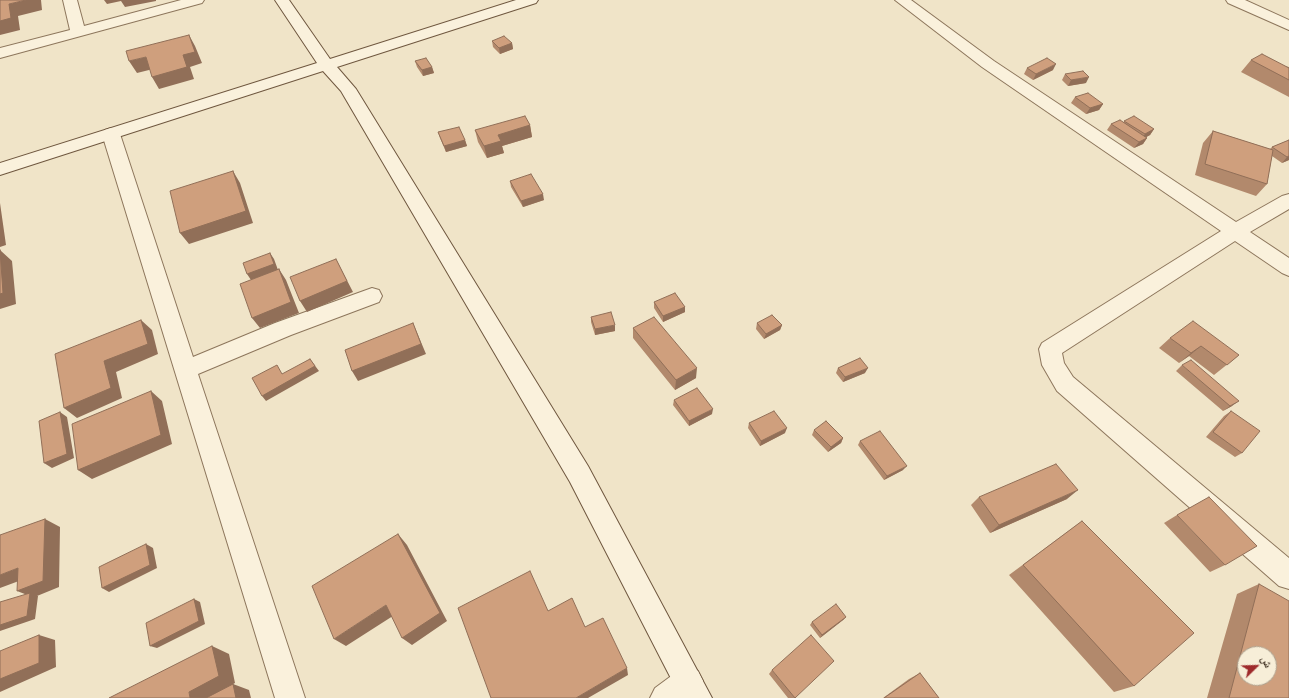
<!DOCTYPE html>
<meta charset="utf-8">
<style>
body{margin:0}
#map{position:relative;width:1289px;height:698px;overflow:hidden;background:#f0e4c8;font-family:Lora,"Noto Naskh Arabic",serif}
canvas{display:block}
.north{position:absolute;left:1237px;top:646px;width:40px;height:40px;box-sizing:border-box;background:#f7eed8;border:1px solid #ada18e;border-radius:50%;rotate:67deg;font-size:11px;font-weight:700;line-height:16px;text-align:center;color:#3d2e20}
.north::after{content:'';display:block;margin:auto;width:14px;height:18px;background:#9e2a2b;clip-path:polygon(50% 0,100% 100%,50% 72%,0 100%)}
</style>
<div id="map">
<canvas width="1289" height="698"></canvas>
<div class="north">ش</div>
</div>
<script>
const c = document.querySelector('canvas').getContext('2d');
c.lineJoin = 'round';
const poly = rows => new Path2D(rows.map(r => 'M' + r).join(''));
function strokePath(path, color, width, dash) { c.strokeStyle = color; c.lineWidth = width; c.lineCap = dash ? 'butt' : 'round'; c.setLineDash(dash || []); c.stroke(path); }
function fillPath(path, color) { c.fillStyle = color; c.fill(path, 'evenodd'); }
const street = poly([
 [63,0,77,0,84,26,181,0,204,0,202,3,0,58,0,48,70,30,63,0],
 [895,0,911,0,994,61,1236,222,1282,196,1289,194,1289,209,1250,232,1289,258,1289,276,1282,273,1235,241,1062,353,1064,363,1073,377,1289,558,1289,589,1279,586,1057,391,1042,365,1039,349,1042,343,1221,231,982,67,895,0],
 [1226,0,1245,0,1289,20,1289,30,1228,3,1226,0],
 [111,128,117,130,120,134,193,357,275,323,372,288,379,290,382,296,379,302,291,335,198,374,305,698,275,698,102,134,105,130,111,128],
 [688,666,698,671,703,681,698,691,690,698,650,698,655,688,678,671,688,666]
]);
const secondary = poly([
 [275,0,289,0,330,59,516,0,538,0,536,3,337,67,356,89,588,466,712,698,681,698,570,482,341,91,323,71,0,175,0,163,317,63,275,0]
]);
strokePath(street, '#8d765c', 2);
strokePath(secondary, '#6f573f', 2);
fillPath(street, '#faf1dc');
fillPath(secondary, '#faf1dc');
fillPath(poly([
 [492,41,512,43,513,49,500,54,493,47],
 [1251,60,1289,67,1289,97,1241,72],
 [415,61,432,67,434,73,423,76,417,67],
 [1027,68,1053,70,1033,80,1024,74],
 [1065,74,1086,83,1068,86,1062,80],
 [1075,97,1103,104,1099,110,1086,114,1071,103],
 [1124,121,1154,129,1150,135,1146,137,1147,138,1143,144,1134,148,1107,130,1111,124,1124,122],
 [530,125,532,137,502,146,504,153,487,158,478,142,475,130],
 [1213,131,1270,149,1272,147,1289,140,1289,160,1282,163,1272,156,1267,184,1256,196,1195,175,1203,143],
 [438,132,465,140,467,146,446,152,440,138],
 [510,181,544,200,523,207,511,187],
 [654,302,685,307,685,312,663,322,654,308],
 [591,317,615,331,595,335,591,322],
 [757,323,782,325,780,330,764,339,756,329],
 [633,328,696,378,675,390,633,338],
 [1170,338,1239,355,1214,375,1189,356,1179,363,1159,348],
 [1182,365,1232,406,1223,411,1176,371],
 [838,368,865,373,843,382,836,373],
 [674,400,712,414,689,426,673,405],
 [1231,411,1242,453,1235,457,1206,437,1224,416],
 [749,423,785,433,760,446,748,428],
 [814,430,843,438,841,443,828,452,812,435],
 [860,441,903,470,884,480,858,445],
 [979,497,1067,499,990,533,971,505],
 [1177,515,1225,565,1210,572,1164,523],
 [1082,521,1134,686,1114,692,1009,575],
 [1259,584,1289,698,1207,698,1237,594],
 [846,617,843,620,820,638,810,625,812,622],
 [772,670,796,698,788,698,769,674],
 [920,673,939,698,883,698,909,679]
]), '#b2896c');
fillPath(poly([
 [26,0,41,0,42,10,18,16,20,30,0,35,0,21,9,4],
 [104,0,156,0,156,1,125,7,121,1,107,4],
 [189,35,195,46,202,63,190,67,194,79,159,89,152,77,183,55],
 [512,43,513,49,500,54,499,48],
 [146,57,153,69,137,73,129,61],
 [1056,64,1053,70,1033,80,1036,74],
 [432,67,434,73,423,76,422,70],
 [1089,77,1086,83,1068,86,1071,80],
 [1103,104,1099,110,1086,114,1090,108],
 [530,125,532,137,502,146,504,153,487,158,484,146,498,135],
 [1154,129,1150,135,1141,140,1145,134],
 [1147,138,1143,144,1134,148,1139,142],
 [465,140,467,146,446,152,444,146],
 [1289,156,1289,160,1282,163,1287,157],
 [233,171,240,183,253,223,189,244,180,233],
 [543,194,544,200,523,207,521,201],
 [0,203,6,245,0,247],
 [0,250,12,261,16,304,0,309],
 [270,253,274,259,278,270,251,280,247,274],
 [336,259,353,292,307,312,300,301],
 [279,269,286,280,299,313,260,328,252,318],
 [685,307,685,312,663,322,663,316],
 [141,320,152,330,158,354,116,372,122,398,77,418,64,408,104,361],
 [413,323,426,354,358,381,352,371],
 [615,325,615,331,595,335,595,329],
 [782,325,780,330,764,339,766,334],
 [1201,346,1189,356,1179,363,1191,353],
 [310,359,319,371,266,401,262,396],
 [697,368,696,378,675,390,676,380],
 [868,368,865,373,843,382,845,377],
 [151,391,162,401,172,444,92,479,78,470],
 [1239,401,1232,406,1223,411,1230,406],
 [713,409,712,414,689,426,689,421],
 [60,412,67,417,74,458,52,468,44,463],
 [787,428,785,433,760,446,761,441],
 [843,438,841,443,828,452,831,447],
 [907,466,903,470,884,480,887,476],
 [1078,490,1067,499,990,533,999,525],
 [45,519,60,527,59,587,37,596,38,596,35,619,0,631,0,625,30,596,17,591],
 [398,534,407,545,447,621,412,645,402,638],
 [146,544,153,548,157,568,109,592,102,588],
 [18,568,35,575,0,588,0,575],
 [194,599,200,602,205,624,157,648,150,646],
 [386,605,396,614,346,646,334,639],
 [846,617,843,620,820,638,822,635],
 [39,635,55,640,56,667,0,692,0,679],
 [212,646,229,654,235,683,233,684,249,690,251,698,190,698,189,692],
 [627,668,628,675,588,698,576,698]
]), '#916f58');
const building = poly([
 [0,0,26,0,9,4,11,18,0,21,0,0],
 [189,35,195,52,183,55,187,67,152,77,146,57,129,61,126,51,189,35],
 [504,36,512,43,499,48,492,41,504,36],
 [1262,54,1289,68,1289,80,1251,60,1262,54],
 [426,58,432,67,422,70,415,61,426,58],
 [1047,58,1056,64,1036,74,1027,68,1047,58],
 [1083,71,1089,77,1071,80,1065,74,1083,71],
 [1088,93,1103,104,1090,108,1075,97,1088,93],
 [525,116,530,125,498,135,501,141,484,146,475,130,525,116],
 [1134,116,1154,129,1145,134,1124,121,1134,116],
 [1120,120,1147,138,1139,142,1111,124,1120,120],
 [459,127,465,140,444,146,438,132,459,127],
 [1213,131,1273,150,1267,184,1205,164,1213,131],
 [1289,140,1289,156,1287,157,1272,147,1289,140],
 [233,171,246,211,180,233,170,191,233,171],
 [531,174,543,194,521,201,510,181,531,174],
 [0,250,3,293,0,294,0,250],
 [270,253,274,264,247,274,243,263,270,253],
 [336,259,347,281,300,301,290,277,336,259],
 [279,269,291,302,252,318,240,284,279,269],
 [675,293,685,307,663,316,654,302,675,293],
 [611,312,615,325,595,329,591,317,611,312],
 [772,315,782,325,766,334,757,323,772,315],
 [654,317,697,368,676,380,633,328,654,317],
 [141,320,148,344,104,361,111,388,64,408,55,354,141,320],
 [1193,321,1239,355,1227,365,1201,346,1191,353,1170,338,1193,321],
 [413,323,421,344,352,371,345,350,413,323],
 [860,358,868,368,845,377,838,368,860,358],
 [310,359,315,366,262,396,252,378,277,365,282,374,310,359],
 [1191,360,1239,401,1230,406,1182,365,1191,360],
 [697,388,713,409,689,421,674,400,697,388],
 [151,391,161,435,78,470,72,424,151,391],
 [774,411,787,428,761,441,749,423,774,411],
 [1231,411,1260,431,1242,453,1213,432,1231,411],
 [60,412,67,454,44,463,39,421,60,412],
 [826,421,843,438,831,447,814,430,826,421],
 [880,431,907,466,887,476,860,441,880,431],
 [1056,464,1078,490,999,525,979,497,1056,464],
 [1209,497,1257,546,1225,565,1177,515,1209,497],
 [45,519,43,581,17,591,18,568,0,575,0,535,45,519],
 [1082,521,1194,633,1134,686,1023,565,1082,521],
 [398,534,440,613,402,638,386,605,334,639,312,586,398,534],
 [146,544,150,565,102,588,99,567,146,544],
 [530,571,548,611,572,598,585,627,603,618,627,668,576,698,491,698,458,608,530,571],
 [1259,584,1289,601,1289,698,1229,698,1259,584],
 [1245,654,1269,654,1269,678,1245,678,1245,654],
 [30,593,27,616,0,625,0,602,30,593],
 [194,599,199,621,150,646,146,623,194,599],
 [836,604,846,617,822,635,812,622,836,604],
 [39,635,39,663,0,679,0,651,39,635],
 [811,635,834,661,795,698,772,670,811,635],
 [212,646,219,676,189,692,190,698,109,698,212,646],
 [920,673,939,698,884,698,920,673],
 [233,684,236,698,206,698,233,684]
]);
fillPath(building, '#cf9f7d');
strokePath(building, '#916f58', 1);
</script>
